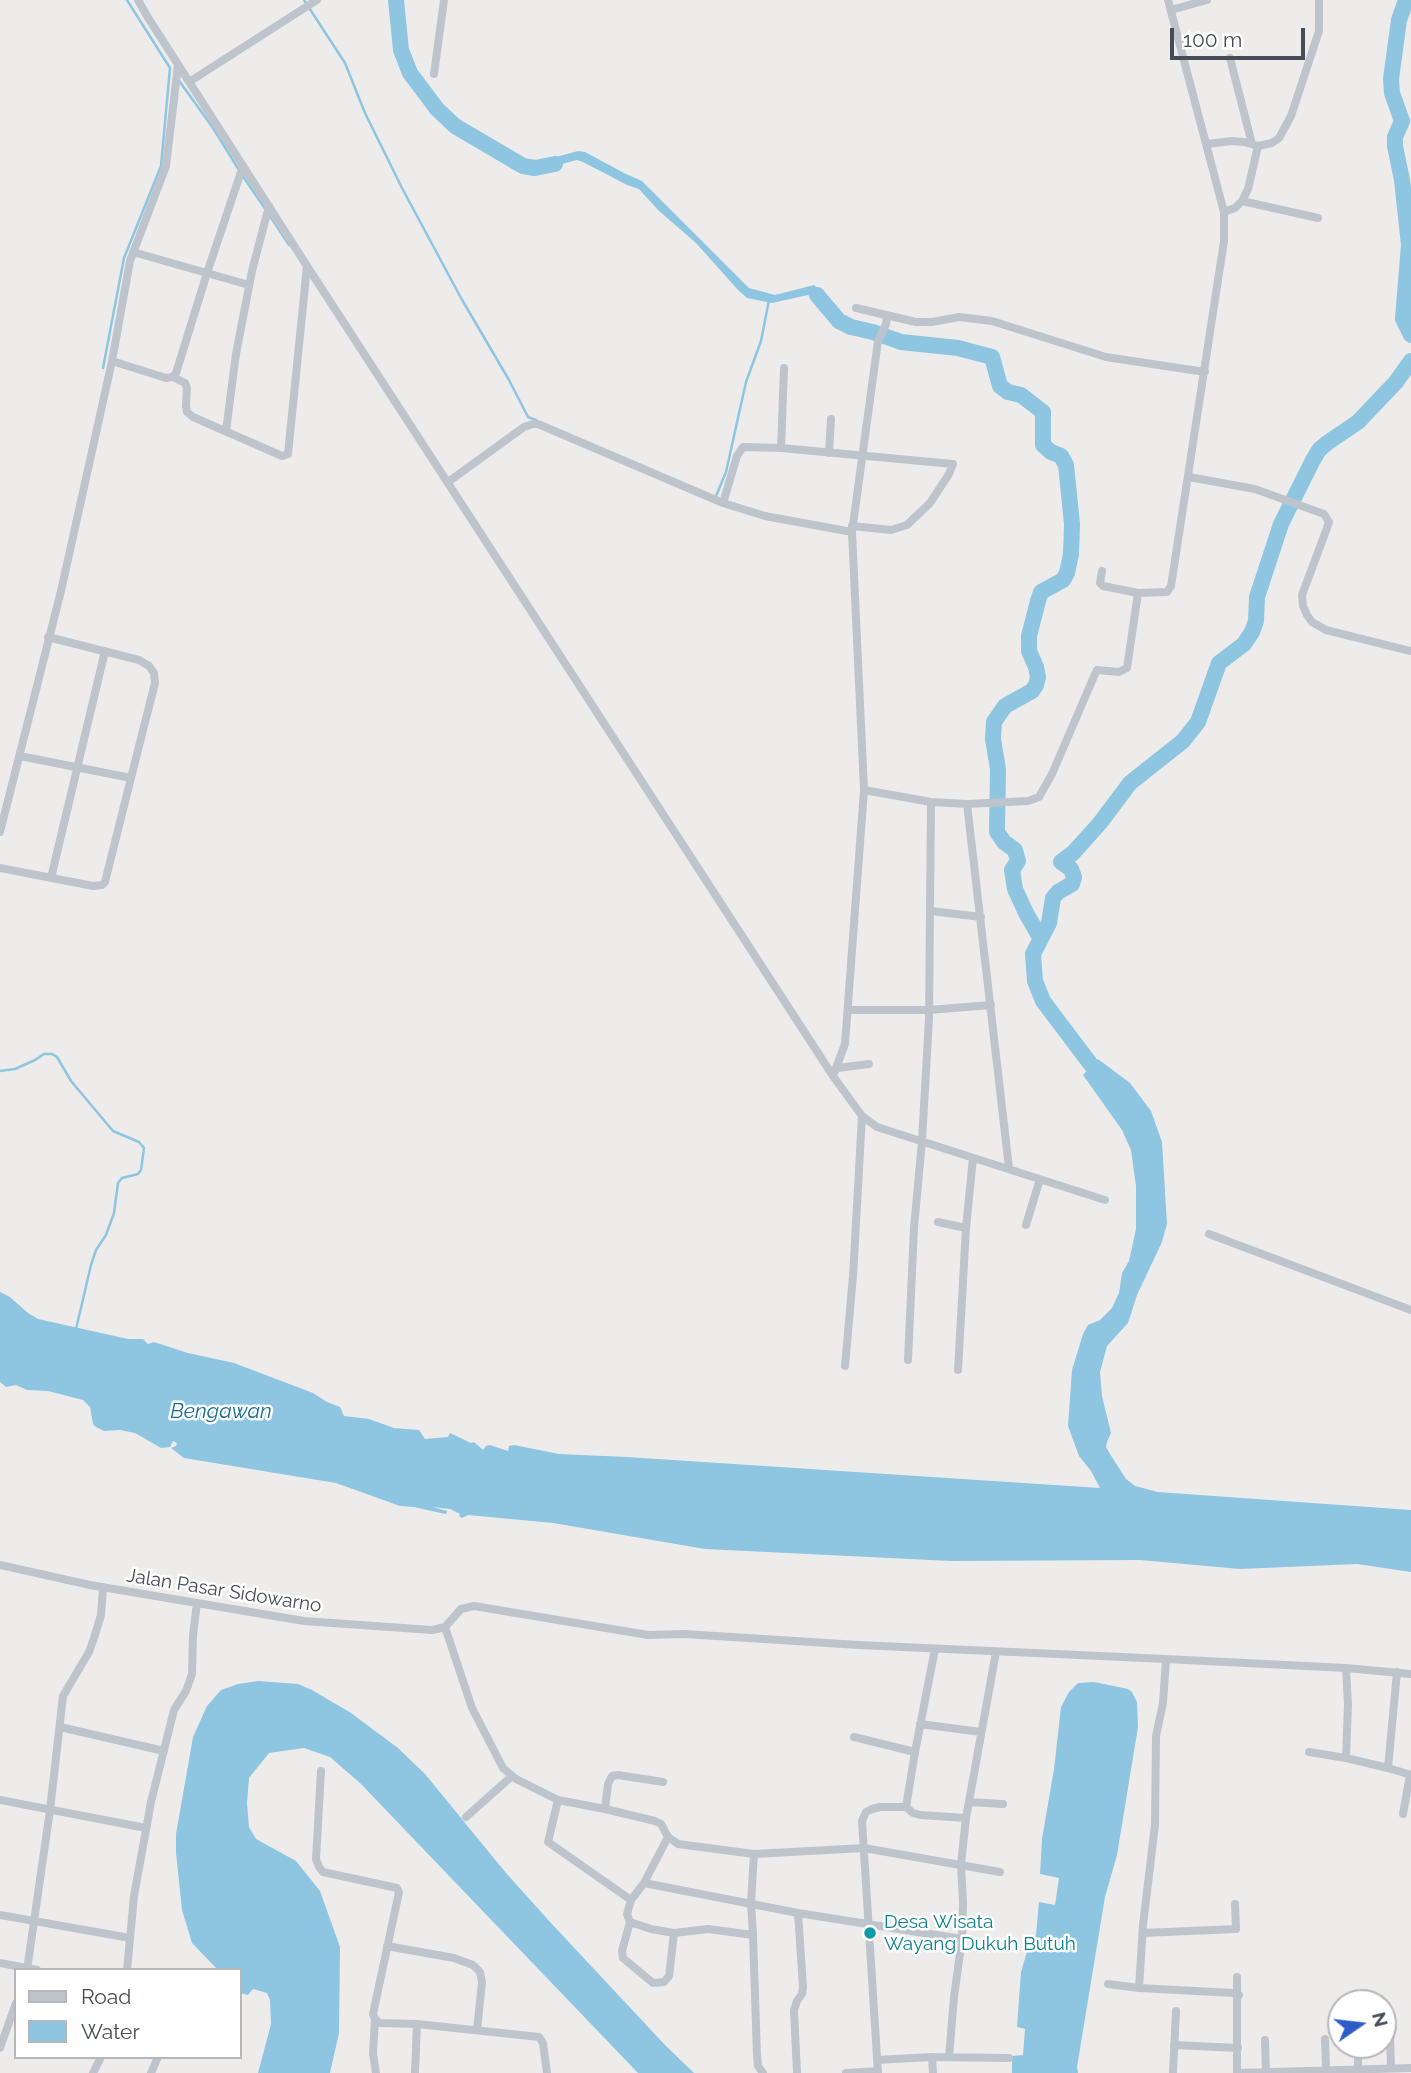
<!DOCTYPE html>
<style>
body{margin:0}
#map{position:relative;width:1411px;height:2073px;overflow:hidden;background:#eeeceb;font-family:Raleway,sans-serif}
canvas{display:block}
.legend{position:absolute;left:14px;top:1968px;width:228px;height:91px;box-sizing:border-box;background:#fff;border:2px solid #b5b7bb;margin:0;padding:9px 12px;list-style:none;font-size:21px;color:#464c56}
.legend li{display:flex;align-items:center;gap:14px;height:35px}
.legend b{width:35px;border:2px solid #b5b7bb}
.north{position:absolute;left:1327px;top:1989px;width:70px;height:70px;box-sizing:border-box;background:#fff;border:2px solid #b5b7bb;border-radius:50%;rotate:76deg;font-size:19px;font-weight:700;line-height:28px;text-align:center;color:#464c56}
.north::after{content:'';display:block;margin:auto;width:24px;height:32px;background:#2b5cc8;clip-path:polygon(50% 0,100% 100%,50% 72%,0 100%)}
.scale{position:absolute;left:1170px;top:28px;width:135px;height:32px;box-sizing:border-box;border:4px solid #464c56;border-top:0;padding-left:9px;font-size:21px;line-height:24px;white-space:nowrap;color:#464c56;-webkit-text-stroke:5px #fff;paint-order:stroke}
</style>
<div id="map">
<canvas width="1411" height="2073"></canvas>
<ul class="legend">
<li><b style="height:9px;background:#bec4cc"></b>Road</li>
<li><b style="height:19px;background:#8ec5e1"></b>Water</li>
</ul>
<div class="north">N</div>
<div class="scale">100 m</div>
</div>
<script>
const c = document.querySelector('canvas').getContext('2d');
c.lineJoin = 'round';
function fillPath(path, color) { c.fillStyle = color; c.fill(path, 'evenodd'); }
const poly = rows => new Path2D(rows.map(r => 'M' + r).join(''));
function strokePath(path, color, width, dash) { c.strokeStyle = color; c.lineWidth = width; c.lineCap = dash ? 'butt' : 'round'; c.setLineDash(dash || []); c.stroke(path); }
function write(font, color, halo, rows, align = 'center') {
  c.font = font + ' Raleway,sans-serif'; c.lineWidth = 5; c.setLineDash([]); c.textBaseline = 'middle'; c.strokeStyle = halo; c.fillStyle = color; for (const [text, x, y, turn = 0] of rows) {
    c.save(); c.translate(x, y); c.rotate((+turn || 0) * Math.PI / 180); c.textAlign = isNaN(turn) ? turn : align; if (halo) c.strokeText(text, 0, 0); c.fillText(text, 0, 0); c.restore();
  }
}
fillPath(poly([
 [578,151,585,152,624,173,642,181,749,288,775,295,814,285,835,306,827,312,808,295,772,303,747,298,738,290,696,243,658,210,639,189,627,185,583,162,577,160,535,171,534,163],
 [1098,1059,1130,1083,1151,1111,1162,1142,1167,1224,1162,1242,1137,1295,1128,1323,1107,1346,1100,1372,1102,1396,1111,1433,1107,1442,1106,1447,1110,1454,1126,1479,1135,1486,1158,1492,1411,1510,1411,1572,1357,1564,1240,1569,1140,1560,951,1561,705,1549,553,1523,468,1515,462,1518,459,1516,460,1514,450,1509,433,1507,447,1511,447,1513,445,1514,414,1507,400,1506,336,1483,184,1458,171,1448,176,1446,177,1443,173,1441,170,1447,161,1448,135,1433,120,1430,104,1431,96,1427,93,1424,90,1407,83,1400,48,1391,27,1390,16,1385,6,1387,0,1382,0,1292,10,1297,28,1313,38,1319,128,1339,143,1339,148,1344,154,1342,188,1353,234,1363,313,1393,327,1402,340,1407,344,1416,369,1419,394,1428,419,1430,425,1439,448,1437,450,1433,471,1443,474,1442,483,1450,486,1446,490,1445,508,1451,509,1446,514,1445,559,1454,627,1457,1100,1488,1091,1471,1079,1456,1068,1426,1072,1370,1083,1334,1088,1325,1100,1320,1112,1308,1119,1293,1122,1273,1129,1261,1136,1229,1136,1186,1131,1150,1122,1130,1083,1075],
 [258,1681,298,1684,312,1690,351,1713,398,1748,425,1774,506,1873,551,1923,665,2045,694,2073,638,2073,360,1783,330,1757,304,1748,269,1753,249,1778,247,1803,249,1827,256,1839,296,1861,320,1891,340,1947,339,2033,330,2073,258,2073,271,2024,270,2000,267,1993,253,1989,248,1995,240,1993,240,1970,218,1970,192,1943,182,1910,176,1853,176,1834,193,1737,207,1706,221,1690,238,1684],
 [1094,1682,1128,1689,1132,1692,1137,1702,1138,1727,1117,1855,1105,1897,1077,2067,1078,2073,1012,2073,1012,2056,1023,2055,1025,2029,1017,2027,1021,1972,1028,1948,1036,1935,1039,1902,1055,1905,1059,1878,1040,1874,1042,1839,1054,1769,1061,1707,1069,1692,1078,1683]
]), '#8ec5e1');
strokePath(poly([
 [304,0,345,63,365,113,402,188,461,298,509,380,528,417,536,420],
 [180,82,213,128,239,170],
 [242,175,266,210],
 [270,216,289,245],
 [103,368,124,258,161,166,170,68,127,0],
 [716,496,726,472,746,382,761,341,769,300],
 [0,1071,15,1069,35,1060,44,1054,52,1054,57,1057,71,1081,113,1131,139,1142,144,1148,141,1170,138,1174,122,1178,118,1183,114,1213,106,1235,96,1250,91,1265,76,1329]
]), '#8ec5e1', 2.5);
strokePath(poly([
 [396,0,401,50,410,73,437,109,455,126,523,166,535,168,555,164],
 [1406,0,1399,20,1391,79,1392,93,1402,121,1395,137,1395,146,1402,180,1409,245,1403,319,1411,335],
 [817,295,839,321,851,327,873,332,901,342,958,348,992,357,1000,386,1008,392,1021,395,1043,412,1043,445,1051,452,1061,456,1066,465,1072,524,1071,554,1067,573,1063,580,1041,592,1038,601,1029,636,1029,651,1036,667,1038,677,1036,685,1032,691,1005,706,994,722,993,739,998,769,997,832,1004,842,1015,850,1018,861,1012,870,1015,889,1026,913,1041,939],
 [1106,1081,1098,1074,1043,1001,1035,981,1033,954,1049,923,1053,898,1058,892,1072,884,1074,877,1071,869,1061,862,1073,853,1100,823,1130,783,1183,741,1198,722,1219,663,1244,644,1252,632,1256,621,1257,597,1281,524,1313,460,1319,450,1327,443,1358,422,1396,382,1411,361]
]), '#8ec5e1', 16);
strokePath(poly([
 [138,0,147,16,307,266,833,1076,862,1116,877,1127,1105,1200],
 [1171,10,1207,0],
 [1230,58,1252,144],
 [434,74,444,0],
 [189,82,317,0],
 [1207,144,1232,141,1244,142,1258,146,1272,143,1279,138,1291,116,1319,31,1319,0],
 [1242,201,1318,218],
 [1224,212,1235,208,1242,201,1248,189,1258,146],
 [133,252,249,285],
 [856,308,916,322,932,322,959,317,992,321,1106,357,1205,372],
 [112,361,166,378,173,377,176,373,207,273,243,166],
 [173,377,185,383,187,388,186,406,187,412,193,417,282,456,288,454,307,266],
 [226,431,236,354,252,271,269,206],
 [781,448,784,368],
 [829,453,831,419],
 [1189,477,1255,489,1324,514,1329,522,1327,528,1302,595,1303,606,1307,615,1312,622,1326,630,1411,651],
 [448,482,524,427,533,424,538,424,723,503,765,516,852,532],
 [723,503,737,456,743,447,781,448,953,464,949,474,930,503,907,525,891,530,852,526],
 [1102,571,1100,583,1103,586,1138,593],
 [48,637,139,660,149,666,154,673,155,683,131,778],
 [864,790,931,802,967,804,1028,801,1039,797,1052,774,1095,674,1097,670,1119,672,1127,668,1138,593,1167,592,1171,586,1224,241,1224,212,1168,0],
 [967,804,1009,1168],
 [0,832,61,591,112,361,130,261,166,166,178,65],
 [0,868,93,886,102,885,105,882,131,778,20,756],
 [51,878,105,651],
 [931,911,981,917],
 [848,1010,929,1010,991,1005],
 [838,1068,869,1064],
 [833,1076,845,1044,864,790,852,532,878,341,886,324,887,316],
 [938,1222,966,1228],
 [1026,1225,1040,1179],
 [1209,1234,1411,1310],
 [908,1360,914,1228,922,1141,929,1019,931,802],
 [845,1366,853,1276,862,1116],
 [958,1370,966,1228,973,1158],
 [0,1565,90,1585,304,1621,432,1630,445,1627],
 [445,1627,461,1609,474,1606,648,1635,684,1634,859,1645,1166,1659,1346,1668,1411,1674],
 [445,1627,472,1708,503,1768,516,1779,558,1800,605,1809,655,1821,661,1824,668,1837,644,1883,798,1913,962,1939],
 [1166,1659,1163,1703,1156,1736,1155,1825,1143,1925,1139,1988,1234,1993,1239,1995],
 [1397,1672,1388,1768,1411,1775],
 [920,1724,981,1732],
 [60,1727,164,1751],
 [854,1737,915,1752],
 [1309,1752,1346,1758,1388,1768],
 [1346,1758,1348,1705,1346,1668],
 [321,1771,316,1859,319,1867,323,1872,397,1888,399,1892,373,2014,375,2019,380,2023,417,2024,539,2037,543,2043,547,2073],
 [0,1800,146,1828],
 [558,1800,548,1842,631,1900],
 [969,1802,1003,1804],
 [906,1807,913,1813,920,1815,966,1818],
 [605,1809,608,1784,612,1776,618,1775,663,1782],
 [1403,1814,1410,1775],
 [466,1817,512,1776],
 [668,1837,678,1844,754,1854,864,1848,1000,1872],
 [644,1883,631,1900,627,1914,630,1922,651,1929,674,1933,708,1929,753,1935,757,2056,758,2066,763,2073],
 [0,1915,130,1938],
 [630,1922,622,1951,623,1958,653,1983,664,1982,669,1976,674,1933],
 [1143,1933,1236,1929,1235,1904],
 [753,1935,751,1904,754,1854],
 [387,1946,454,1958,473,1965,480,1972,482,1982,477,2030],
 [0,1963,37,1970],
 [27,1970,50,1810,63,1696,89,1652,94,1638,101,1615,103,1587],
 [127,1970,134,1896,151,1802,174,1710,186,1691,192,1674,193,1635,197,1603],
 [1108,1984,1139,1988],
 [375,2019,373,2054,376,2073],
 [1390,2035,1391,2068],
 [1325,2039,1326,2070],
 [1265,2040,1266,2072],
 [1174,2045,1238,2048],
 [1358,2045,1358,2069],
 [0,2048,16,2003],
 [932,2057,933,2073],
 [949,2057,954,1997,962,1939,963,1903,961,1864,966,1818,996,1652],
 [877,2060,932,2057,1009,2058],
 [93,2073,101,2057],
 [151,2073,158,2057],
 [415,2073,417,2024],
 [797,2073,794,2010,797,2001,802,1994,803,1987,798,1913],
 [846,2073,878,2071],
 [878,2073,862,1821,866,1812,872,1809,880,1807,906,1807,915,1752,935,1649],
 [1173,2073,1176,2011],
 [1237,2073,1411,2068],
 [1237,2073,1237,1977]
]), '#bec4cc', 8);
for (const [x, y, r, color] of [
 [870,1933,7,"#0f9aa8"]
]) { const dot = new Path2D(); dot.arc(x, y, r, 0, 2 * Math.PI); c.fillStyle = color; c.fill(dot); strokePath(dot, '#fff', 2.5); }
write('19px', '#464c56', '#fff', [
 ["Jalan Pasar Sidowarno",224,1591,9]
]);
write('19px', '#0d838f', '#fff', [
 ["Desa Wisata",884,1922],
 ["Wayang Dukuh Butuh",884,1944]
], 'left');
write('italic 21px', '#1a6c95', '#fff', [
 ["Bengawan",221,1412]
]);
</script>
